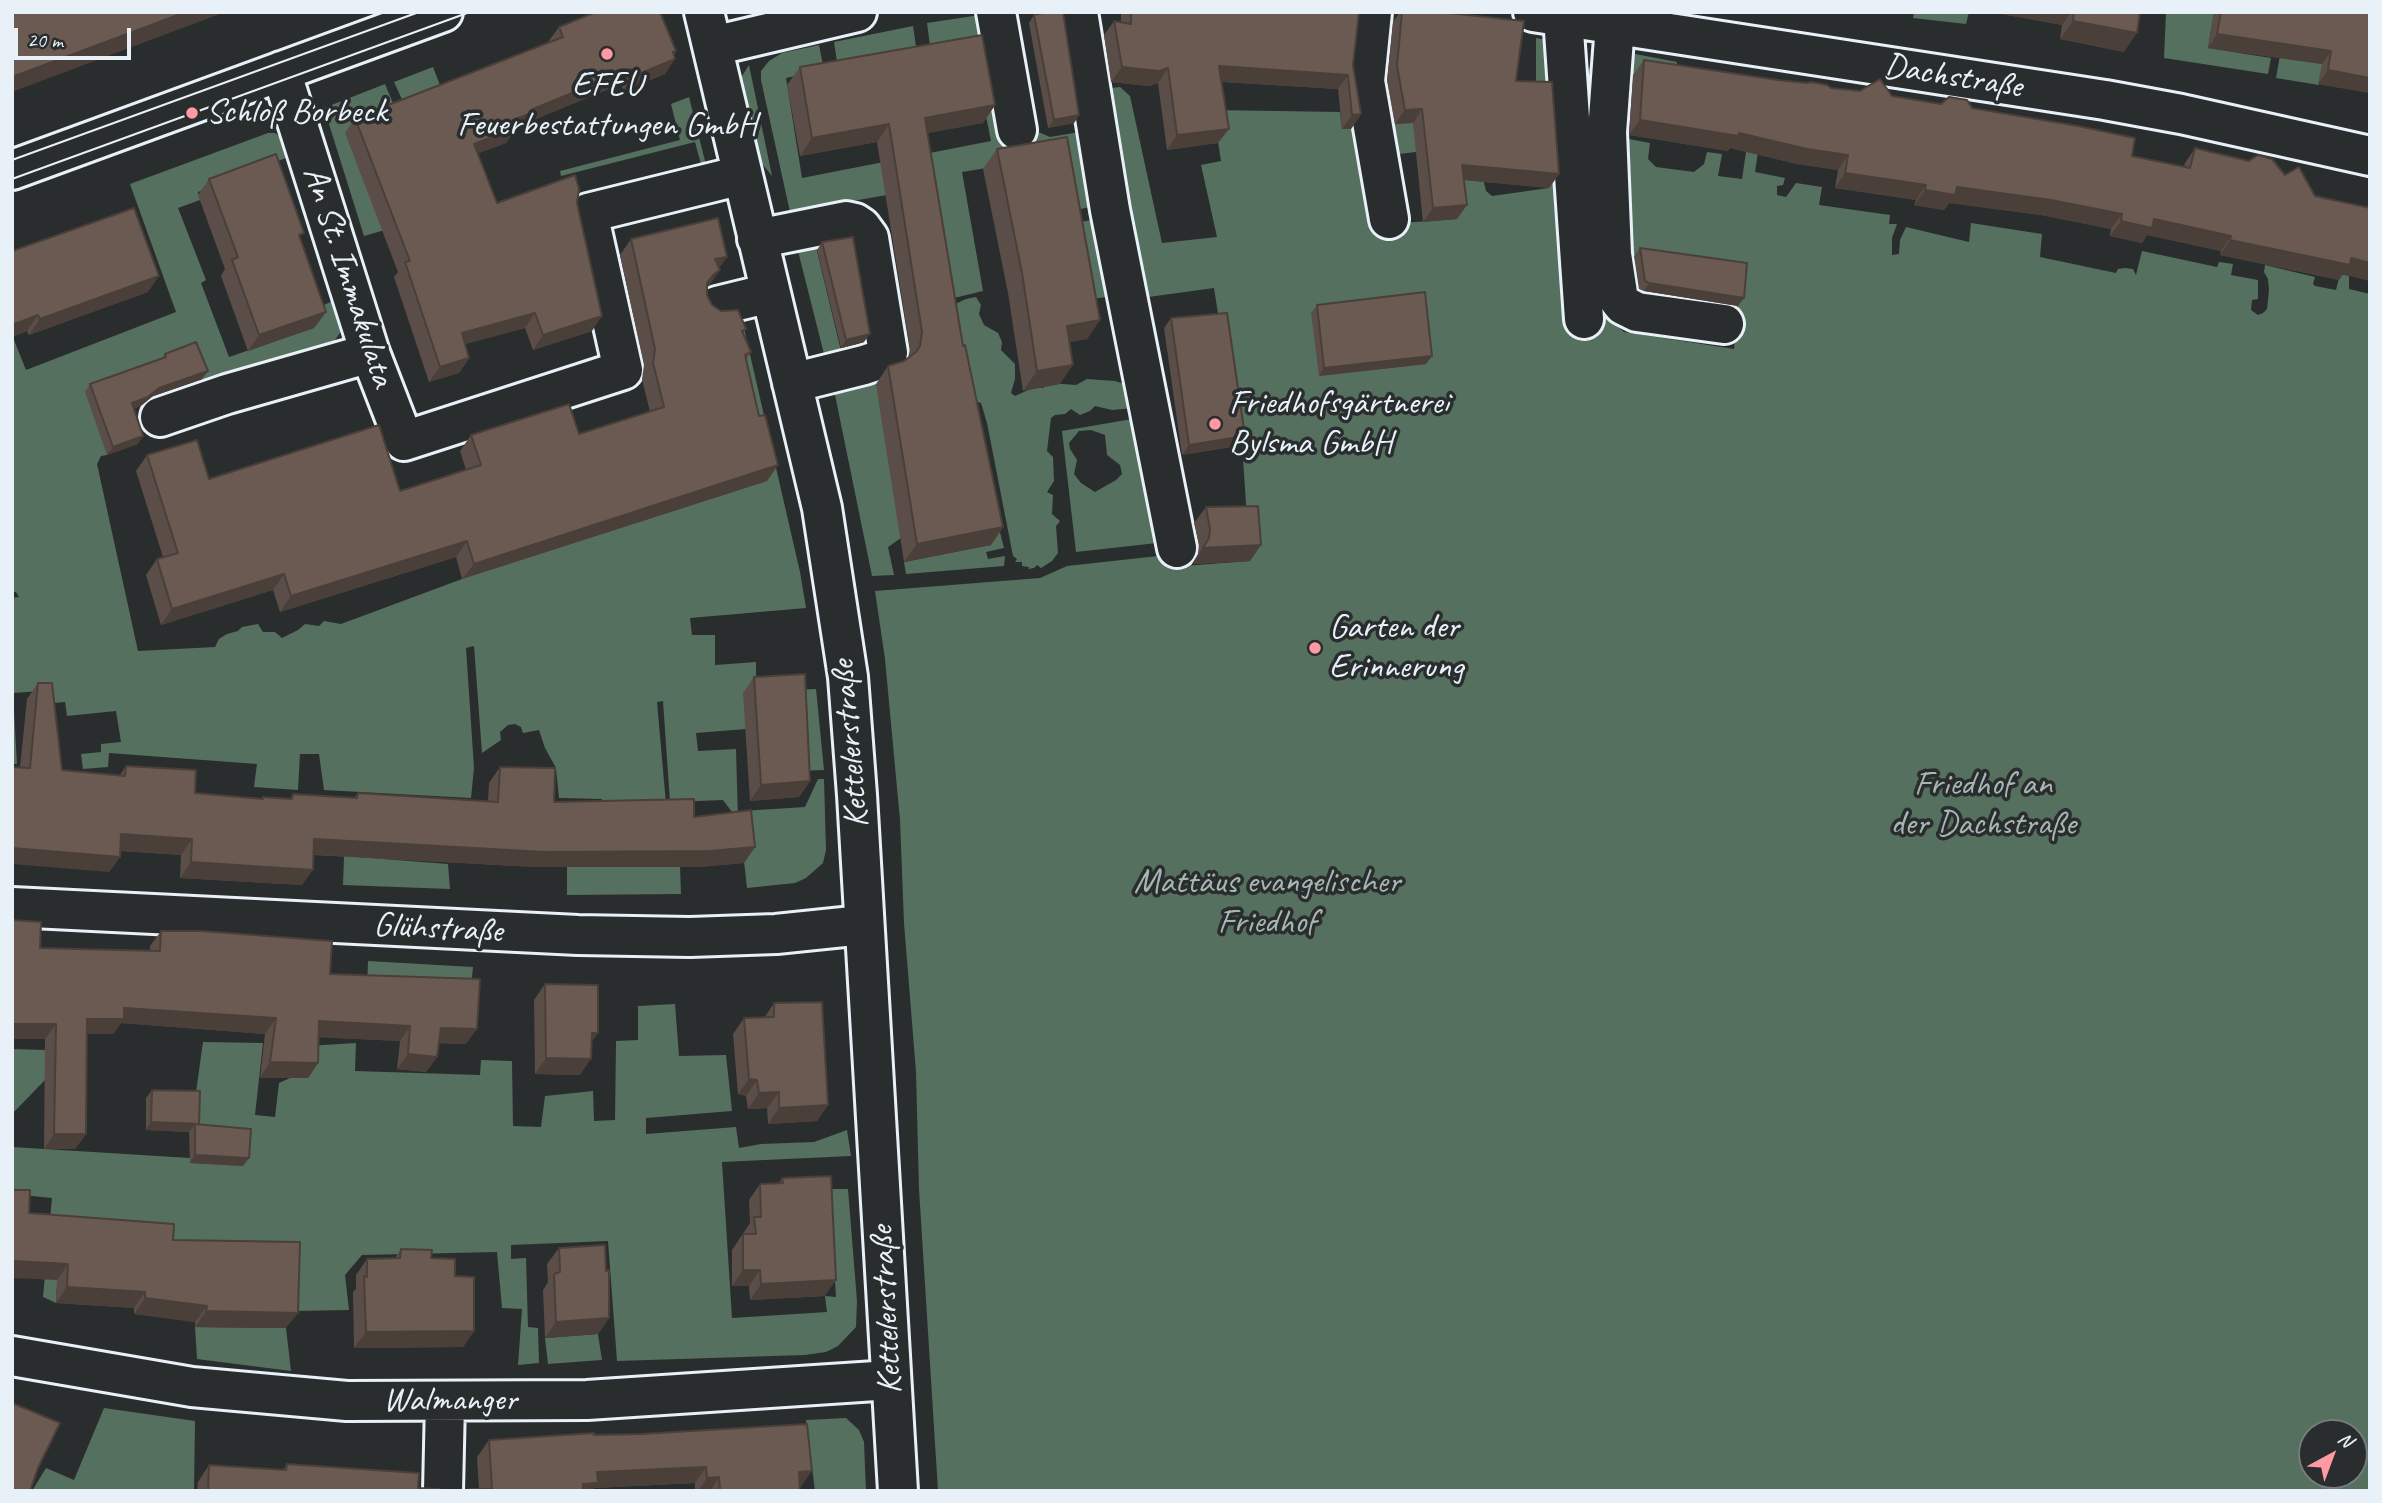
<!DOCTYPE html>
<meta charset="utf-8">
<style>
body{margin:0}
#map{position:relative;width:2382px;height:1503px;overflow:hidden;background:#2a2d2e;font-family:Caveat,sans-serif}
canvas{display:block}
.frame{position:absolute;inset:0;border:14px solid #e8f1f8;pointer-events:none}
.north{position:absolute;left:2298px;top:1419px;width:70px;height:70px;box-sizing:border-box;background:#2a2d2e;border:2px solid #767b7f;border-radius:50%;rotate:41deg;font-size:19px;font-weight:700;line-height:28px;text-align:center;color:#e8f1f8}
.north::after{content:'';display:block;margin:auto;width:24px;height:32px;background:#ff9aa2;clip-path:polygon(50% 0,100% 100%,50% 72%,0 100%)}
.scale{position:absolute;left:14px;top:28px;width:117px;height:32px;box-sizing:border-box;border:4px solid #e8f1f8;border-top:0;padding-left:9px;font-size:21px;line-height:24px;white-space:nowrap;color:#e8f1f8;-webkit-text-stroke:5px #2a2d2e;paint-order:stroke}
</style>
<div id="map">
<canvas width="2382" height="1503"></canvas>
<div class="frame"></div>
<div class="north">N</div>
<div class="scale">20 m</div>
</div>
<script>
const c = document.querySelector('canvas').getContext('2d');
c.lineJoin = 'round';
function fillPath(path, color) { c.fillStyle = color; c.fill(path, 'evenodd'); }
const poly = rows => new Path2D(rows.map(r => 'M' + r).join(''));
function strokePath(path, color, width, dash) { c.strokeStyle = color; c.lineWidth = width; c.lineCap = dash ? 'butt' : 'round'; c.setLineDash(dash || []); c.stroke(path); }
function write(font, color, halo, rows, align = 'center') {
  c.font = font + ' Caveat,sans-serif'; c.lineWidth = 7; c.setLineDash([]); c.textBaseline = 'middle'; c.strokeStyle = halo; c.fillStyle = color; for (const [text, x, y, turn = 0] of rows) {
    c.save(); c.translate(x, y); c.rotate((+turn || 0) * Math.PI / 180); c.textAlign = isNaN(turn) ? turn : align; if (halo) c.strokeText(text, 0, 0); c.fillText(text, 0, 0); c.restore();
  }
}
fillPath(poly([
 [1914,12,1969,12,1966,24,1913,18],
 [2166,12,2214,12,2208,48,2271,58,2268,74,2164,58],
 [2330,12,2319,85,2276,78,2283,38],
 [980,15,1003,138,1036,131,1050,137,1086,131,1097,206,1063,212,1053,157,962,172,983,291,954,298,921,189,790,212,761,80,761,71,769,61,782,53,819,45,824,70,786,78,802,178,991,141,972,46,931,53,927,23],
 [913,26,917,53,838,68,834,42],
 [1536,38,1547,40,1553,61,1563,217,1573,333,1601,331,1580,68,1586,68,1591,69,1606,289,1609,306,1616,325,1624,332,1734,349,1741,272,1621,254,1618,138,1625,52,1677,62,1675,81,1630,75,1618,137,1650,143,1648,159,1656,167,1694,172,1704,164,1707,152,1722,154,1718,176,1742,179,1749,132,1761,133,1755,172,1785,178,1783,185,1777,186,1777,195,1786,197,1796,183,1822,187,1819,205,1890,215,1889,224,1897,224,1892,238,1892,255,1899,254,1900,240,1906,227,1969,242,1971,223,2042,234,2040,257,2116,273,2118,269,2125,268,2133,269,2136,275,2142,251,2217,267,2219,262,2233,264,2231,275,2258,280,2258,299,2252,300,2251,310,2258,315,2263,313,2267,309,2269,290,2268,279,2264,272,2265,265,2315,277,2313,284,2315,286,2336,290,2340,274,2349,276,2349,289,2370,294,2370,1491,938,1491,919,1189,916,1072,904,923,900,820,885,659,875,591,1040,578,1067,566,1158,556,1167,559,1170,567,1250,561,1242,445,1233,399,1231,398,1214,288,1141,298,1125,220,1104,89,1120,87,1130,96,1162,243,1217,237,1201,165,1221,161,1213,110,1340,112,1342,129,1364,125,1375,225,1456,219,1449,148,1391,155,1373,90,1399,93,1397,111,1446,116,1444,108,1483,117,1487,120,1492,135,1487,152,1487,176,1484,183,1486,191,1492,196,1549,188,1542,97,1536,96],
 [2312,1433,2354,1433,2354,1475,2312,1475],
 [749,65,772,176,756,156,741,86,742,76],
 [433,67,463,145,405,106,394,82],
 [385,84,398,115,395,227,364,236,324,108],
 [689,97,706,165,702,168,695,142,561,176,560,171,680,140,671,104],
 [268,133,275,133,281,137,291,156,198,192,200,200,178,208,206,280,201,283,229,357,314,328,309,312,339,298,346,324,333,343,321,348,203,381,191,350,159,362,107,455,101,456,97,464,138,651,215,647,219,639,227,634,238,631,242,627,258,624,263,632,275,632,282,638,298,630,305,624,319,626,324,621,341,624,462,579,748,432,743,324,800,572,806,608,690,618,692,635,715,635,715,665,756,662,756,692,746,729,696,733,698,751,736,749,738,820,723,800,670,802,663,701,657,702,666,804,602,807,602,799,559,798,556,768,545,748,539,730,523,733,521,727,515,724,508,725,500,732,501,740,482,753,474,646,466,648,474,768,471,798,324,790,319,754,300,754,298,790,254,787,257,764,109,753,108,767,83,769,81,754,101,752,101,744,121,742,116,711,67,716,65,702,41,704,40,691,13,693,17,764,12,764,12,598,19,597,16,592,12,592,12,335,26,370,176,312,130,184],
 [1101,218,1113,296,1079,301,1066,225],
 [815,243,841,351,844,356,825,358,797,247],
 [976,297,981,305,979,314,984,325,998,333,1002,342,1001,350,1015,364,1015,379,1011,393,1015,396,1033,388,1043,388,1049,383,1076,385,1087,379,1115,381,1125,384,1134,408,1112,410,1095,406,1090,411,1080,415,1071,409,1065,414,1055,415,1051,418,1047,451,1053,457,1054,481,1047,492,1053,495,1052,514,1060,521,1056,526,1058,553,1052,561,1041,568,1037,565,1034,568,1028,569,1029,567,1022,566,1022,562,1015,562,1017,559,1013,556,987,423,981,403,975,401,953,305,966,299],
 [875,376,901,538,888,547,894,575,872,576,834,390],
 [1144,417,1166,542,1076,552,1062,431],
 [1091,430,1105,435,1107,455,1120,465,1122,474,1116,480,1095,492,1081,483,1074,474,1077,460,1070,449,1069,443,1079,431],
 [993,505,1004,548,986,552,988,559,1005,556,1004,566,906,574,904,562,990,545],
 [816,689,824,770,797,771,793,690],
 [818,779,824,779,826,850,823,863,806,878,795,883,747,888,740,826,742,811,805,807],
 [578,835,579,867,680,866,681,894,567,895,567,864],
 [344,856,448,864,450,889,343,885],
 [368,961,473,967,471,987,367,991],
 [675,1004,679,1056,726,1055,732,1111,646,1118,646,1134,736,1127,739,1148,761,1144,814,1142,847,1130,851,1156,722,1162,732,1318,827,1312,825,1296,836,1297,829,1189,848,1189,857,1301,856,1327,838,1346,826,1352,805,1355,617,1361,608,1241,511,1245,511,1259,526,1258,528,1327,538,1328,539,1363,518,1365,522,1309,502,1308,497,1252,362,1255,345,1275,349,1310,295,1311,163,1242,60,1232,56,1303,43,1297,52,1198,12,1194,12,1147,190,1158,195,1099,203,1042,263,1043,255,1115,275,1117,279,1083,290,1078,308,1046,356,1043,355,1071,480,1075,481,1060,512,1061,513,1126,541,1127,545,1096,593,1091,594,1121,615,1120,616,1041,638,1040,638,1006],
 [12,1049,45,1050,45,1080,12,1114],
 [195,1327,286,1328,291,1371,197,1359],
 [598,1334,602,1360,548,1364,545,1338],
 [104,1408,195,1421,194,1491,32,1491,46,1468,74,1480],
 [846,1418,859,1430,864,1442,866,1491,815,1491,806,1420]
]), '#55705e');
const minor = poly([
 [704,12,822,508,848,677,857,795,898,1491],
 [996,12,1017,130],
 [1078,12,1110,210,1177,548],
 [1372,12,1365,81,1389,219],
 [1533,12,2105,100,2181,114,2370,156],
 [1563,17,1584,319],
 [1615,25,1607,132,1612,254,1619,300,1623,305,1637,312,1724,324],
 [713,46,857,12],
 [281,71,370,353,404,441,623,370,588,213,742,175],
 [12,170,443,12],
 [757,239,846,221,855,223,861,227,869,238,888,353,885,358,864,365,792,383],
 [717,306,770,293],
 [160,417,227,394,370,353],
 [12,907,578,935,690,937,776,934,863,925],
 [12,1356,192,1387,347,1401,587,1400,891,1380],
 [443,1491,445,1402]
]);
strokePath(minor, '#e8f1f8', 44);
strokePath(minor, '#2a2d2e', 38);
strokePath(poly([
 [12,160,419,12],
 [12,179,470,12]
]), '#e8f1f8', 2);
fillPath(poly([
 [1121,12,1359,12,1353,65,1361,114,1351,129,1342,129,1338,89,1222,82,1218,143,1167,150,1158,83,1149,86,1111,82,1104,35,1114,21,1121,22],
 [1400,12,1439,12,1516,81,1559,174,1549,188,1464,180,1457,219,1423,222,1413,123,1395,124,1387,80,1393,22],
 [1991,12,2140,12,2124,52,2060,39,2062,25],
 [2214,12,2370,12,2370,93,2318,84,2322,64,2208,48],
 [1034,15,1079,115,1074,123,1048,128,1029,23],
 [559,27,676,51,665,74,623,91,621,84,526,123,523,127,515,130,506,143,478,153,497,203,577,203,592,331,533,350,525,328,465,344,469,358,459,373,429,382,394,277,398,272,345,133,355,118,549,43,548,42],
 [1644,60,1831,88,1972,108,2132,156,2184,167,2185,163,2195,148,2285,175,2315,196,2367,207,2370,203,2370,281,2343,274,2339,280,2220,255,2221,251,2147,235,2142,243,2110,236,2111,229,2041,215,1949,203,1944,210,1914,205,1916,200,1835,188,1838,170,1797,164,1730,148,1728,151,1629,135,1633,75],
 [800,67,995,105,983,123,927,133,963,346,1003,527,991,545,904,562,876,384,888,366,904,361,908,358,910,349,877,142,800,156,787,85],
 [997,149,1100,320,1087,339,1070,342,1060,384,1023,391,1008,293,983,169],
 [209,179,300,238,315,327,248,351,221,276,225,269,198,195],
 [631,239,719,268,720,270,707,287,707,295,712,305,746,329,743,332,751,352,746,360,759,416,778,465,767,481,462,579,456,557,280,612,273,590,161,625,146,575,157,559,163,557,136,471,147,455,209,479,400,491,466,470,460,451,471,435,579,434,650,412,642,379,644,365,620,255],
 [822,242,864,342,841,348,817,250],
 [1640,248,1738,306,1644,291,1639,289,1634,256],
 [12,251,148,292,29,335,27,331,12,337],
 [1317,305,1426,364,1319,376,1311,313],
 [1171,318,1238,446,1182,455,1164,328],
 [165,354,202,379,153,396,142,405,134,409,138,444,107,455,85,392,90,384,162,358],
 [1206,507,1261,545,1250,561,1192,564,1198,554,1199,544,1194,523],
 [754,677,810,781,799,797,750,801,743,693],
 [38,683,62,770,120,775,126,766,195,793,261,799,263,797,290,799,293,794,354,798,358,793,488,801,489,783,500,767,554,802,694,817,755,847,744,863,699,867,534,867,313,855,302,885,180,878,181,855,120,851,120,857,109,872,20,767,27,699],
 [12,920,40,948,150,950,150,946,161,931,330,974,466,1044,439,1043,437,1057,426,1072,397,1069,400,1041,319,1037,318,1063,308,1078,260,1078,265,1034,121,1023,113,1034,87,1034,86,1134,75,1149,44,1149,45,1039,12,1039],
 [545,984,598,1033,591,1042,580,1075,535,1074,534,1000],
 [774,1003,828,1105,817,1121,768,1124,767,1108,748,1109,746,1096,738,1094,733,1034,744,1018,764,1018],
 [152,1090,249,1158,243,1166,190,1163,189,1132,146,1130,146,1098],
 [782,1178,825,1296,750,1300,749,1286,732,1286,732,1250,750,1223,749,1200,760,1184,778,1184],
 [29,1213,173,1240,286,1328,195,1327,195,1322,134,1314,134,1308,56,1303,57,1280],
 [559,1248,606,1271,609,1318,598,1334,545,1338,543,1290,548,1282,547,1264],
 [401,1249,431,1258,455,1276,474,1331,463,1347,354,1348,353,1292,356,1289,356,1275,367,1259,395,1258],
 [594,1435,800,1488,800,1491,695,1491,695,1483,594,1488,592,1491,468,1491,479,1489,477,1457,489,1440],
 [287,1464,418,1488,442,1491,197,1491,198,1482,209,1465,283,1470]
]), '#5b4d47');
fillPath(poly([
 [186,12,225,12,12,92,12,77],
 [1991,12,2071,12,2062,25],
 [2073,21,2137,33,2124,52,2060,39],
 [2217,34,2331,51,2322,64,2208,48],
 [676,51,668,62,675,59,665,74,623,91,634,76],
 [1219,66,1348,75,1338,89,1209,81],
 [1122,67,1168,68,1158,83,1149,86,1111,82],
 [631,69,621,84,526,123,523,127,515,130,506,143,464,159,474,144,513,120,533,109],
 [2328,70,2370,78,2370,93,2318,84],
 [995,105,983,123,912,136,925,118],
 [1422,109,1413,123,1395,124,1405,110],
 [1361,114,1351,129,1342,129,1352,115],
 [1079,115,1074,123,1048,128,1054,120],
 [1640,120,1739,133,1848,155,1838,170,1797,164,1730,148,1728,151,1629,135],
 [889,124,877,142,800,156,812,138],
 [1229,129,1218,143,1167,150,1177,135],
 [1462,165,1559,174,1549,188,1452,179],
 [1845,173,1926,185,1916,200,1835,188],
 [1957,187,2051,200,2122,214,2111,229,2041,215,1949,203,1944,210,1914,205,1925,190],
 [1467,205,1457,219,1423,222,1433,208],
 [2154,219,2231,236,2221,251,2147,235,2142,243,2110,236,2121,221],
 [2230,240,2351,258,2370,263,2370,281,2343,274,2339,280,2220,255],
 [727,257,716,273,720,270,709,286,701,291,715,259],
 [159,276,148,292,29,335,40,319],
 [1649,283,1744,298,1738,306,1644,291],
 [326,312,315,327,248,351,259,335],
 [535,313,525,328,451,348,462,333],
 [38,315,27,331,12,337,12,325],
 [602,316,592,331,533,350,543,335],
 [1100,320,1087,339,1053,345,1067,326],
 [870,334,864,342,841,348,846,340],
 [1432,356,1426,364,1319,376,1324,368],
 [469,358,459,373,429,382,440,367],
 [1073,365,1060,384,1023,391,1037,371],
 [208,371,202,379,153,396,142,405,126,412,132,403,159,388],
 [143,436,138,444,107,455,113,447],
 [1245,436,1238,446,1182,455,1189,445],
 [778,465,767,481,462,579,474,564],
 [1003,527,991,545,904,562,917,544],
 [467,541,456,557,280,612,291,596],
 [1261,545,1250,561,1192,564,1203,548],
 [284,574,273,590,161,625,172,609],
 [810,781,799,797,750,801,761,785],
 [121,834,192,839,181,855,110,850],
 [314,839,755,847,744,863,699,867,534,867,303,854],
 [12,848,120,857,109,872,12,864],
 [191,862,313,870,302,885,180,878],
 [124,1008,276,1018,265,1034,121,1023,113,1034,77,1034,87,1019],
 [319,1021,410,1026,400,1041,309,1037],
 [12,1024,56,1024,45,1039,12,1039],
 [441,1028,477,1029,466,1044,430,1043],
 [592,1033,598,1033,587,1049],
 [408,1054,437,1057,426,1072,397,1069],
 [546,1058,591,1059,580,1075,535,1074],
 [270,1062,318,1063,308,1078,260,1078],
 [749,1079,757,1080,746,1096,738,1094],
 [779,1092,767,1108,748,1109,759,1093],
 [828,1105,817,1121,768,1124,779,1108],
 [151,1122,195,1124,189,1132,146,1130],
 [54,1134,86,1134,75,1149,44,1149],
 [195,1155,249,1158,243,1166,190,1163],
 [12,1261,68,1264,57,1280,12,1278],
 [743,1270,760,1270,749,1286,732,1286],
 [836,1280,825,1296,750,1300,761,1284],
 [67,1287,145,1292,134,1308,56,1303],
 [145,1298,207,1306,195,1322,134,1314],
 [206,1311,298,1313,286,1328,195,1327],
 [609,1318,598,1334,545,1338,556,1322],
 [474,1331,463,1347,354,1348,366,1332],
 [706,1467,695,1483,594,1488,592,1491,578,1491,583,1484,597,1472],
 [812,1471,800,1488,799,1472],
 [719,1477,710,1491,698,1491,707,1478]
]), '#4a3f39');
const building = poly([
 [12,12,186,12,12,77,12,12],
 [596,12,660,12,676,51,673,52,675,59,634,76,631,69,533,109,534,112,513,120,517,128,474,144,497,203,575,175,579,189,577,203,602,316,543,335,535,313,462,333,469,358,440,367,405,262,410,261,355,118,563,37,559,27,596,12],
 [1047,12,1063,12,1079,115,1054,120,1034,15,1047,12],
 [1131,12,1359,12,1353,65,1361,114,1352,115,1348,75,1219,66,1229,129,1177,135,1168,68,1159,71,1122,67,1114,21,1131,24,1131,12],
 [1402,12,1439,12,1524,21,1516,81,1552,82,1559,174,1462,165,1467,205,1433,208,1422,109,1405,110,1397,66,1402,12],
 [2074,12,2140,12,2137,33,2073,21,2074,12],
 [2221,12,2370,12,2370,78,2328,70,2331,51,2217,34,2221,12],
 [982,35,995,105,925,118,963,346,965,345,1003,527,917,544,888,366,904,361,916,352,920,346,922,332,889,124,812,138,800,67,982,35],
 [1644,60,1778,80,1807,83,1811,82,1827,85,1831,88,1860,91,1880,79,1892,96,1941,104,1949,97,1967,100,1972,108,2078,126,2135,138,2132,156,2190,168,2195,148,2249,161,2258,155,2272,159,2285,175,2299,167,2315,196,2370,208,2370,263,2351,258,2350,265,2230,240,2231,236,2154,219,2152,228,2121,221,2122,214,2051,200,1957,187,1955,195,1925,190,1926,185,1845,173,1848,155,1807,149,1739,133,1738,136,1640,120,1644,60],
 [1067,137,1100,320,1067,326,1073,365,1037,371,1022,273,997,149,1067,137],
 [276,154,304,233,299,235,326,312,259,335,232,260,238,257,209,179,276,154],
 [134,208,159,276,40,319,38,315,12,325,12,251,134,208],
 [718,218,727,257,715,259,720,270,713,275,707,283,707,295,712,305,721,311,738,310,746,329,742,331,751,352,745,355,759,416,765,415,778,465,474,564,467,541,291,596,284,574,172,609,157,559,178,553,147,455,197,440,209,479,379,425,400,491,481,465,471,435,569,404,579,434,664,407,653,363,655,349,631,239,718,218],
 [853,237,870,334,846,340,822,242,853,237],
 [1640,248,1747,263,1744,298,1649,283,1645,281,1640,248],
 [1425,292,1432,356,1324,368,1317,305,1425,292],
 [1227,313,1245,436,1189,445,1171,318,1227,313],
 [196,342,208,371,159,388,148,397,132,403,143,436,113,447,90,384,166,357,165,354,196,342],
 [1258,506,1261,545,1203,548,1209,538,1210,529,1206,507,1258,506],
 [805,674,810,781,761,785,754,677,805,674],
 [38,683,52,683,62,770,125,776,126,766,196,770,195,793,263,799,263,797,292,799,293,794,357,798,358,793,498,802,500,767,555,768,554,802,694,799,694,817,751,810,755,847,710,851,545,852,314,839,313,870,191,862,192,839,121,834,120,857,12,848,12,767,30,768,38,683],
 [12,920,41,922,40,948,160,951,161,931,202,931,332,941,330,974,480,979,477,1029,441,1028,437,1057,408,1054,410,1026,319,1021,318,1063,270,1062,276,1018,124,1008,124,1019,87,1019,86,1134,54,1134,56,1024,12,1024,12,920],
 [545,984,598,985,598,1033,592,1033,591,1059,546,1058,545,984],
 [822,1002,828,1105,779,1108,779,1092,759,1093,757,1080,749,1079,744,1018,774,1017,774,1003,822,1002],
 [152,1090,200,1091,199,1124,151,1122,152,1090],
 [195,1124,251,1129,249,1158,195,1155,195,1124],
 [831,1176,836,1280,761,1284,760,1270,743,1270,743,1234,756,1234,754,1217,761,1217,760,1184,783,1183,782,1178,831,1176],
 [12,1190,30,1190,29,1213,174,1224,173,1240,300,1242,298,1313,206,1311,207,1306,145,1298,145,1292,67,1287,68,1264,12,1261,12,1190],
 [605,1245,606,1271,609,1270,609,1318,556,1322,554,1274,560,1272,559,1248,605,1245],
 [401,1249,432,1250,431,1258,455,1259,455,1276,474,1277,474,1331,366,1332,364,1276,367,1277,367,1259,400,1258,401,1249],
 [12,1403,60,1423,38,1468,30,1491,12,1491,12,1403],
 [807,1424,812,1471,799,1472,800,1491,720,1491,719,1477,707,1478,706,1467,597,1472,598,1483,583,1484,583,1491,468,1491,470,1489,492,1489,489,1440,594,1433,594,1435,641,1434,807,1424],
 [287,1464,419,1473,418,1488,439,1489,442,1491,208,1491,209,1465,286,1470,287,1464]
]);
fillPath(building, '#6a5a52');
strokePath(building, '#4a3f39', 2);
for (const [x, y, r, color] of [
 [607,54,7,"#ff9aa2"],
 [192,113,7,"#ff9aa2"],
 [1215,424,7,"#ff9aa2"],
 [1315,648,7,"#ff9aa2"]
]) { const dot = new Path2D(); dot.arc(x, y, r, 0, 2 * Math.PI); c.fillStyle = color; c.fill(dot); strokePath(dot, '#2a2d2e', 2.5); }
write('35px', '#e8f1f8', '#2a2d2e', [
 ["Dachstraße",1953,77,9],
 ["An St. Immakulata",348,277,72],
 ["Kettelerstraße",851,744,-95],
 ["Glühstraße",438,929,3],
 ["Kettelerstraße",887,1310,-93],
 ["Walmanger",450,1401]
]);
write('35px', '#e8f1f8', '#2a2d2e', [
 ["EFEU",607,86,"center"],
 ["Feuerbestattungen GmbH",607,126,"center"],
 ["Schloß Borbeck",206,113],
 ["Friedhofsgärtnerei",1229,404],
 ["Bylsma GmbH",1229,444],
 ["Garten der",1329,628],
 ["Erinnerung",1329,668]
], 'left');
write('35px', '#a6b7b3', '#2a2d2e', [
 ["Friedhof an",1983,785],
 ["der Dachstraße",1983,825],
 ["Mattäus evangelischer",1267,883],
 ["Friedhof",1267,923]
]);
</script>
